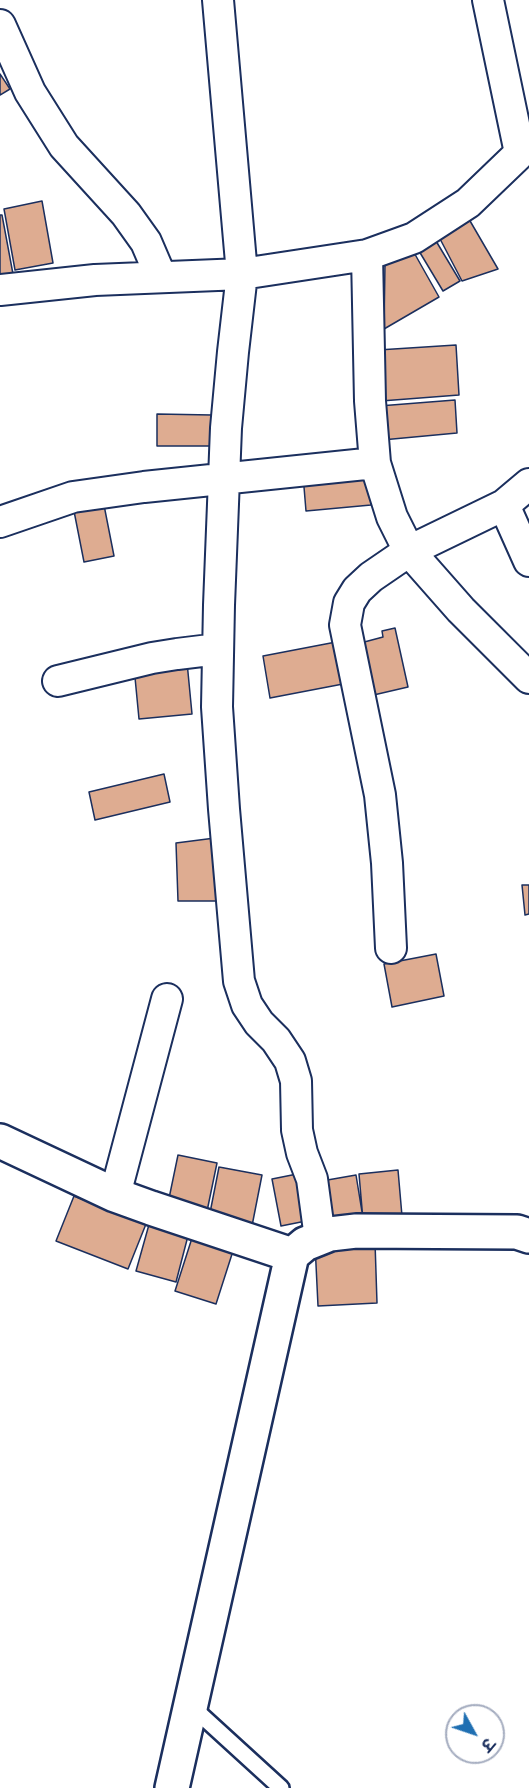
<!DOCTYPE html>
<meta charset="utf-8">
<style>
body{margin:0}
#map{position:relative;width:529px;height:1788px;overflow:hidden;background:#fff;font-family:Pangolin,"Playpen Sans Deva",sans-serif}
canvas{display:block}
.north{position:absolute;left:445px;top:1704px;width:60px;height:60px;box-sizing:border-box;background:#fff;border:2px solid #a4acbf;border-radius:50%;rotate:130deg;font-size:16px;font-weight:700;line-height:24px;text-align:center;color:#1b2f5e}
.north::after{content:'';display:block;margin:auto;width:21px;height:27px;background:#1f6fb2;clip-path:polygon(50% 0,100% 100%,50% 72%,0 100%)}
</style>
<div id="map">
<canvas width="529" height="1788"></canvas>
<div class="north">उ</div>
</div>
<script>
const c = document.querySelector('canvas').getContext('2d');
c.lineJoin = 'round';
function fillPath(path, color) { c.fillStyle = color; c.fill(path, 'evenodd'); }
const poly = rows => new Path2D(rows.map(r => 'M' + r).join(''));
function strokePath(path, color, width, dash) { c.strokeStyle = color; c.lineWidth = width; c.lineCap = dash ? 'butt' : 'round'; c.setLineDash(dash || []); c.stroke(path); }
const building = poly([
 [0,74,10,89,0,95,0,74],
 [42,201,53,263,15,270,4,209,42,201],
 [466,214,498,269,462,281,438,235,466,214],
 [0,215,2,215,13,274,0,277,0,215],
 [433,236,460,281,443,291,416,246,433,236],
 [412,249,439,297,384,329,385,264,412,249],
 [456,345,459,395,381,401,378,350,456,345],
 [455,400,457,433,382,440,379,406,455,400],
 [157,414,212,415,212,446,157,446,157,414],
 [368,469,371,505,306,511,303,475,368,469],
 [103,500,114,556,84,562,73,506,103,500],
 [395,628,408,687,365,697,353,645,383,637,382,631,395,628],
 [336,642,343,684,270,698,263,656,336,642],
 [187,662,192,714,139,719,134,667,187,662],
 [164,774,170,802,95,820,89,792,164,774],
 [215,838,222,901,178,901,176,843,215,838],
 [522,885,529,885,529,914,525,915,522,885],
 [436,954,444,996,392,1007,384,964,436,954],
 [178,1155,217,1163,206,1216,167,1208,178,1155],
 [219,1167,262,1175,251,1231,208,1223,219,1167],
 [398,1170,402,1216,363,1220,359,1174,398,1170],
 [302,1173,311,1220,281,1226,272,1179,302,1173],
 [356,1175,363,1218,322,1225,316,1182,356,1175],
 [74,1196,146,1224,128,1269,56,1241,74,1196],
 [150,1221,189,1232,176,1282,136,1271,150,1221],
 [192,1238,233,1251,216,1304,175,1291,192,1238],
 [375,1242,377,1303,318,1306,315,1244,375,1242]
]);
fillPath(building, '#deac91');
strokePath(building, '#1b2f5e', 1.5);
const lane = poly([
 [190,1705,281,1788]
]);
const street = poly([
 [218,0,242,274,233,352,226,428,219,605,217,707,224,809,239,981,247,1005,259,1023,276,1040,290,1061,296,1081,297,1130,302,1153,312,1179,320,1238],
 [488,0,520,153],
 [0,25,30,92,64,146,126,214,146,242,161,277],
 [367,255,370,401,375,463,392,517,409,551,461,610,529,678],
 [0,290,95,280,242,274,367,255,414,238,468,203,520,153,529,148],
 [504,505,529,561],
 [0,522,73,497,144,487,375,463],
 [58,681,152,658,177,654,218,649],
 [391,948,387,863,380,795,345,625,349,603,357,590,371,577,409,551,504,505,529,484],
 [115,1195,167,999]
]);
const secondary = poly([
 [0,1141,115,1195,151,1208,292,1255,172,1788],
 [292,1255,305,1244,330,1234,356,1231,517,1232,529,1236]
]);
strokePath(lane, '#1b2f5e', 20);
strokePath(street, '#1b2f5e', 34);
strokePath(secondary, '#1b2f5e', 38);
strokePath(lane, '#fff', 15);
strokePath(street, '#fff', 30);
strokePath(secondary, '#fff', 33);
</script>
